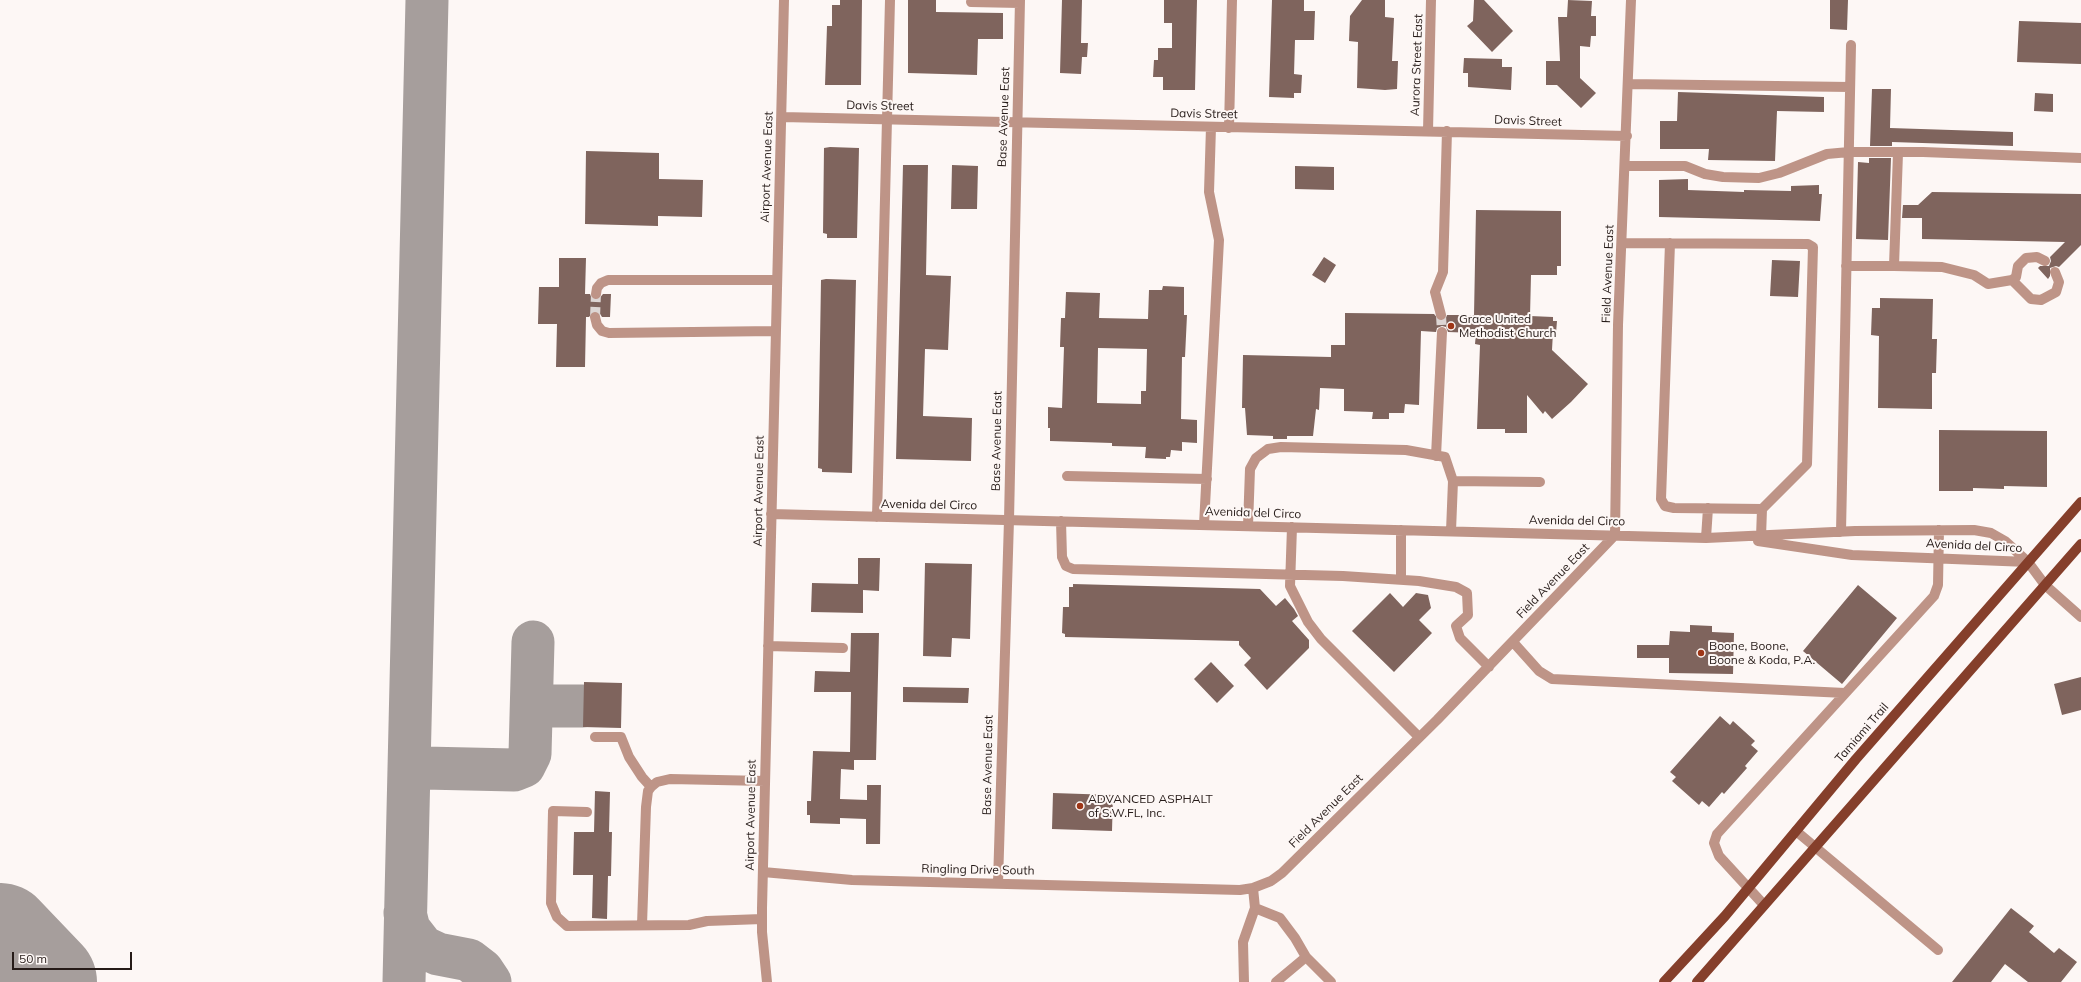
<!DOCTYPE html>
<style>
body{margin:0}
#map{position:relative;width:2081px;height:982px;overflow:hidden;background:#fdf7f5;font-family:Mulish,sans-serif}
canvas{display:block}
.scale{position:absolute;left:12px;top:952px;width:120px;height:18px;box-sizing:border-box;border:2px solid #261b18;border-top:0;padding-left:5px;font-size:12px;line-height:14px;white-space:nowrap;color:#261b18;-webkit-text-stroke:3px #fdf7f5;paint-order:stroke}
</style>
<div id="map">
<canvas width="2081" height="982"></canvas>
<div class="scale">50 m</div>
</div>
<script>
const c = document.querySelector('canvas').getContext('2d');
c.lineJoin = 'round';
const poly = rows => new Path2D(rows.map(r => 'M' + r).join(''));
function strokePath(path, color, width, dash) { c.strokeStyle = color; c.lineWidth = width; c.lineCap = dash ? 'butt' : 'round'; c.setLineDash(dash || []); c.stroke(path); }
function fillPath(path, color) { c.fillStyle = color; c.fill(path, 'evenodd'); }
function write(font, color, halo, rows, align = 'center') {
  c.font = font + ' Mulish,sans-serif'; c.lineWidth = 4; c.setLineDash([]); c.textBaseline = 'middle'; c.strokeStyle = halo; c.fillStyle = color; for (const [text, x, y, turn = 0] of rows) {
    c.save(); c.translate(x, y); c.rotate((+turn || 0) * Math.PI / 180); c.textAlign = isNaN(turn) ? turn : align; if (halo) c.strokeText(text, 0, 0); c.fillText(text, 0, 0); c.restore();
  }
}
strokePath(poly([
 [531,721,536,711,545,706,583,706],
 [410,752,414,763,424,768,514,770,524,766,530,754,533,642],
 [405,913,409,929,423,947,438,954,469,960,482,970,490,982],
 [404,982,427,0]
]), '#a69e9c', 43);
strokePath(poly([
 [0,937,43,982]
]), '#a69e9c', 108);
fillPath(poly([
 [840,0,862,0,861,85,825,85,827,26,832,26,832,5,840,5],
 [908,0,936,0,936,12,1003,13,1003,39,978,39,977,75,908,73],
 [1062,0,1082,0,1081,43,1088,43,1087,57,1082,57,1081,74,1060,73],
 [1164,0,1197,0,1195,90,1163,90,1163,77,1153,77,1154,60,1158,60,1158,48,1172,48,1172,23,1164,23],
 [1272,0,1304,0,1304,11,1315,11,1314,40,1295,40,1294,74,1302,75,1301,93,1294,93,1294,98,1269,97],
 [1362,0,1385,0,1385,17,1394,18,1392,61,1398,61,1397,89,1385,90,1357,88,1358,42,1349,41,1350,16],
 [1474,0,1484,0,1513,31,1492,52,1467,26,1473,21],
 [1568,0,1592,1,1591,16,1596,16,1596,36,1591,36,1590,47,1580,46,1580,78,1596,93,1581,108,1557,85,1546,85,1546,61,1560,61,1558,17,1567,17],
 [1830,0,1848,0,1847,30,1830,29],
 [2019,21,2081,23,2081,64,2017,62],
 [1464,58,1502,59,1502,67,1512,67,1511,90,1468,87,1468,73,1463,73],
 [1872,89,1891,89,1890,128,2013,132,2013,146,1892,142,1892,146,1870,146],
 [1678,92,1824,97,1824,112,1777,111,1775,161,1708,160,1709,149,1660,149,1660,121,1677,121],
 [2035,93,2053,94,2053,112,2034,111],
 [830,147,859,148,857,238,827,238,827,234,823,233,824,148],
 [586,151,659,153,659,179,703,180,702,217,658,216,658,226,585,224],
 [1869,158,1891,158,1888,240,1856,239,1858,162,1869,163],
 [903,165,928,165,926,275,951,276,948,350,925,349,923,416,972,418,971,461,896,459],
 [952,165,978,166,977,209,951,209],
 [1295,166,1334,167,1334,190,1295,189],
 [1688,179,1688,190,1744,192,1744,190,1791,191,1791,186,1819,185,1819,194,1822,194,1820,221,1659,217,1659,180],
 [1932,192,2081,194,2081,245,2059,267,2056,266,2050,268,2050,276,2048,279,2038,268,2040,266,2049,266,2051,261,2050,257,2065,242,1922,239,1922,218,1902,218,1903,205,1918,205],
 [1476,210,1561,211,1561,266,1557,266,1557,275,1531,275,1530,316,1553,317,1553,321,1557,321,1556,333,1553,332,1552,350,1588,384,1571,402,1552,419,1545,411,1543,414,1527,395,1527,433,1505,433,1505,429,1477,429,1480,345,1475,344,1476,333,1448,332,1446,327,1442,326,1437,328,1436,332,1421,331,1419,405,1405,404,1404,413,1389,413,1389,419,1372,419,1373,412,1344,411,1344,389,1320,388,1319,410,1316,409,1313,436,1287,436,1287,439,1273,439,1273,436,1247,435,1245,408,1242,408,1243,355,1331,357,1331,345,1345,345,1345,313,1434,314,1440,321,1445,320,1447,315,1474,315],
 [1324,257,1336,265,1325,283,1312,275],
 [559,258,586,258,585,294,590,294,592,299,598,300,603,294,611,294,610,317,602,317,599,312,594,311,589,317,586,317,585,367,556,367,557,324,538,324,539,287,559,287],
 [1772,260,1800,261,1798,297,1770,296],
 [826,279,856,280,852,473,822,472,822,469,818,468,821,280],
 [1163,286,1184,287,1184,315,1187,315,1185,357,1182,357,1181,419,1197,420,1197,443,1182,442,1182,451,1171,450,1170,457,1166,457,1166,459,1145,458,1146,447,1112,446,1112,443,1050,441,1050,428,1048,428,1048,407,1062,408,1064,347,1060,347,1061,318,1065,318,1066,292,1100,293,1099,318,1148,319,1149,290,1162,290],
 [1098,348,1147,349,1146,391,1141,391,1141,404,1097,403],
 [1880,298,1933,299,1932,339,1937,339,1936,373,1932,373,1932,409,1878,408,1879,336,1871,335,1872,308,1880,308],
 [1939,430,2047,431,2047,487,2004,486,2004,489,1973,488,1973,491,1939,491],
 [858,558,880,558,879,591,863,590,863,613,811,612,812,583,858,584],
 [925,563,972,564,970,639,952,638,951,657,923,656],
 [1073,584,1260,589,1276,606,1285,598,1294,609,1298,616,1292,621,1309,640,1309,648,1267,690,1244,665,1251,658,1239,645,1239,641,1065,637,1065,634,1062,633,1063,607,1069,607,1069,587,1073,587],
 [1858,585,1897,618,1842,684,1803,651],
 [1390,593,1403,607,1416,593,1428,595,1431,608,1419,620,1432,633,1394,672,1352,631],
 [1690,625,1712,626,1712,632,1734,633,1733,674,1669,673,1669,658,1637,658,1637,645,1669,645,1670,631,1690,632],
 [851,633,879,633,876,760,854,760,854,770,841,769,840,799,867,800,867,785,881,785,880,844,866,844,866,819,840,818,840,824,810,823,810,815,807,815,807,801,811,801,813,751,850,752,851,692,814,692,815,671,850,672],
 [1211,662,1234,686,1217,703,1194,679],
 [2081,677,2081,710,2062,715,2054,684],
 [584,682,622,683,621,728,583,727],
 [903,687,969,688,968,703,903,702],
 [1720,716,1730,725,1733,721,1755,741,1751,745,1758,751,1745,766,1747,768,1724,794,1722,792,1709,807,1702,801,1699,805,1672,781,1676,777,1670,772],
 [595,791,610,792,609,832,612,832,611,876,608,876,607,919,592,918,593,875,573,875,574,832,594,832],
 [1053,793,1113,795,1112,831,1052,829],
 [2011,908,2034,926,2029,932,2054,953,2059,948,2077,962,2061,982,2028,982,2005,964,1991,982,1952,982]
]), '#7f645d');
strokePath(poly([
 [1441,315,1442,332],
 [595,317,596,294]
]), '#ddd6d4', 10, [10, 5]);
strokePath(poly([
 [971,2,1020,3],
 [1628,84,1850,87],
 [782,117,1627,136],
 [1229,128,1232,0],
 [1428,131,1431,0],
 [1625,166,1685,166,1705,174,1723,177,1759,178,1779,173,1827,154,1849,152,1923,152,2081,158],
 [1622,243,1808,244,1813,247,1807,464,1762,509,1761,537],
 [1670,243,1661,499,1665,506,1674,508,1762,509],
 [1846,266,1894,266,1898,153],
 [1894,266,1942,267,1974,275,1988,284,2012,280,2016,277,2018,266,2026,258,2037,257,2045,261],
 [2012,280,2031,299,2041,300,2056,292,2059,282,2055,272],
 [596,294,597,288,601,283,608,280,777,280],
 [1441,315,1435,292,1443,272,1447,131],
 [595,317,597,325,602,331,609,333,776,331],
 [1436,456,1442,332],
 [1067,476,1207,479],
 [1453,481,1540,482],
 [771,514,1706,538,1855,531,1974,530,1991,533,2005,541,2028,562,2045,585,2081,617],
 [877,517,890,0],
 [1061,521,1062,557,1066,566,1073,569,1343,576,1419,581,1456,587,1467,593,1468,615,1456,626,1460,638,1489,667],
 [1204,525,1219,240,1209,192,1211,127],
 [1248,526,1250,469,1256,458,1268,449,1281,447,1406,450,1445,457,1453,481,1451,531],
 [1292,527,1290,586,1308,622,1321,639,1419,737],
 [1841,532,1851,45],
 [1706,538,1708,508],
 [1758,541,1852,555,2028,562],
 [1401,580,1401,530],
 [1513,642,1539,671,1552,679,1845,693],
 [768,646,843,648],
 [595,737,621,737,629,757,642,777,651,787],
 [587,812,553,811,551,903,557,917,567,926,689,925,707,921,762,919],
 [1796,831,1938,950],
 [763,872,852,880,1240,890,1253,888,1271,881,1282,873,1437,720,1615,535,1618,325,1631,0],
 [998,883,1009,520,1020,0],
 [1764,905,1719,856,1714,843,1717,834,1934,596,1938,585,1939,530],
 [1255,908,1280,918,1295,938,1306,957,1276,982],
 [642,925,646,807,648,791,651,787,657,782,670,779,765,781],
 [1306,957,1331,982],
 [767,982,762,932,762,908,784,0],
 [1244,982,1243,942,1255,908,1253,888]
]), '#be9487', 10);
strokePath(poly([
 [1664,982,1725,916,1856,759,2081,502],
 [1697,982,2081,544]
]), '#853f2b', 10);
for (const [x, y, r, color] of [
 [1451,326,4,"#9e3617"],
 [1701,653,4,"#9e3617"],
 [1080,806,4,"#9e3617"]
]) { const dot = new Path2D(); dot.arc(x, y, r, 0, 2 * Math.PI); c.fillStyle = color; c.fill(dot); strokePath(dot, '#fdf7f5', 1.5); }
write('12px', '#261b18', '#fdf7f5', [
 ["Aurora Street East",1417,65,-88],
 ["Davis Street",880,106,1],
 ["Davis Street",1204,114,1],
 ["Base Avenue East",1004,117,-88],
 ["Davis Street",1528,121,2],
 ["Airport Avenue East",767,167,-88],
 ["Field Avenue East",1608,274,-88],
 ["Base Avenue East",997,441,-89],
 ["Airport Avenue East",759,491,-89],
 ["Avenida del Circo",929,505,1],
 ["Avenida del Circo",1253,513,2],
 ["Avenida del Circo",1577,521,1],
 ["Avenida del Circo",1974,546,3],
 ["Field Avenue East",1553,581,-46],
 ["Tamiami Trail",1862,733,-49],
 ["Base Avenue East",988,765,-89],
 ["Field Avenue East",1326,811,-45],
 ["Airport Avenue East",751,815,-89],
 ["Ringling Drive South",978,870,1]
]);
write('12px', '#261b18', '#fdf7f5', [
 ["Grace United",1459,319],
 ["Methodist Church",1459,333],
 ["Boone, Boone,",1709,646],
 ["Boone & Koda, P.A.",1709,660],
 ["ADVANCED ASPHALT",1088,799],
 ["of S.W.FL, Inc.",1088,813]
], 'left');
</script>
